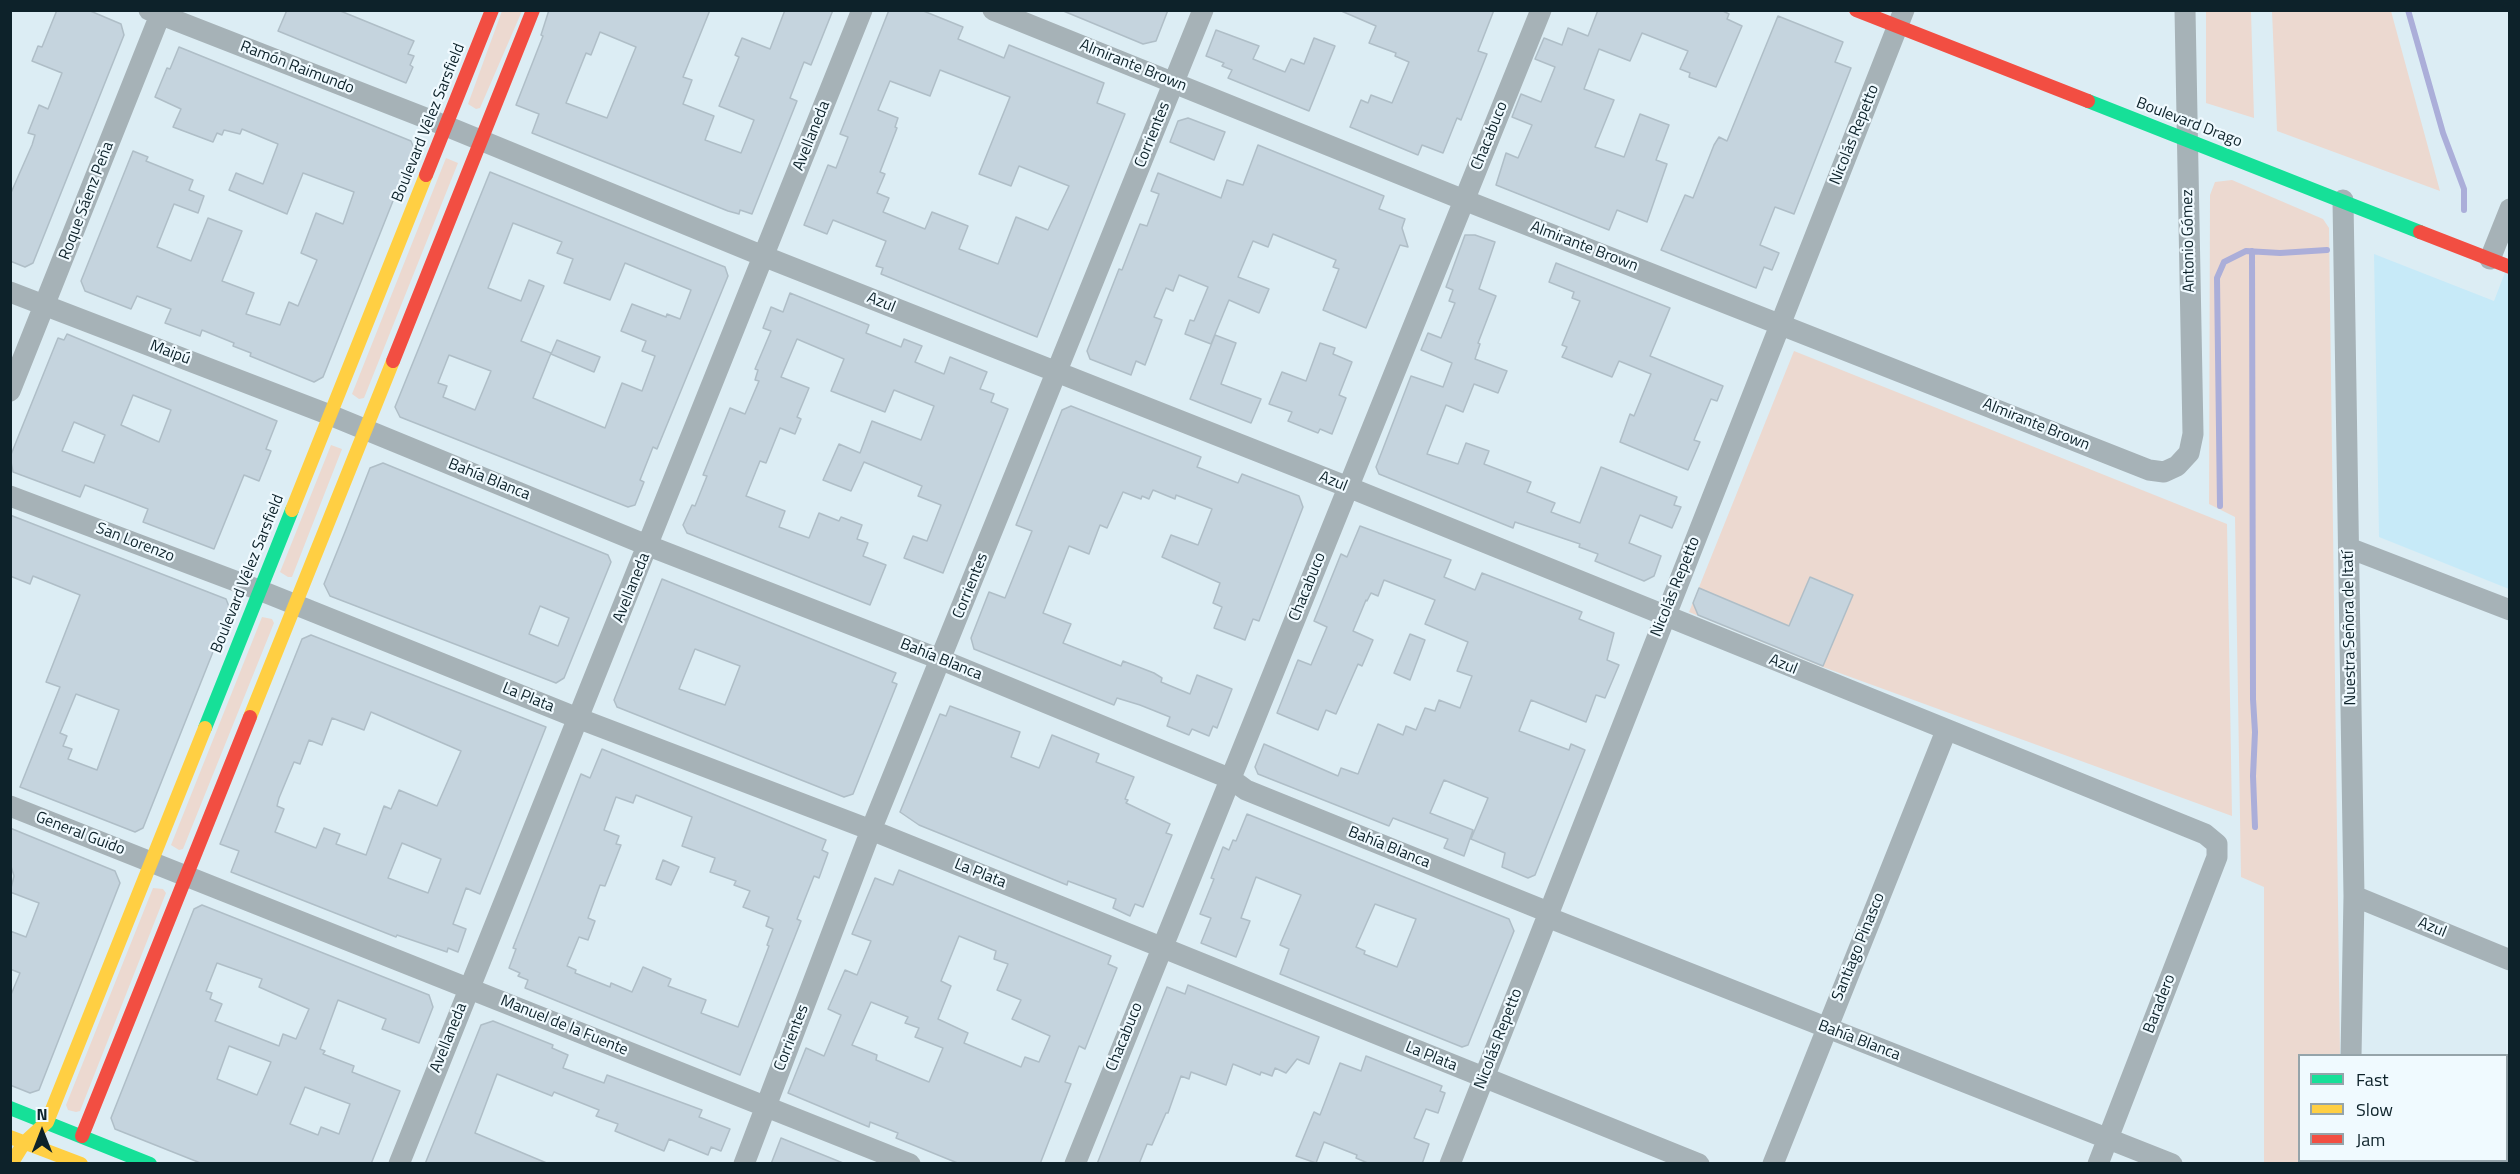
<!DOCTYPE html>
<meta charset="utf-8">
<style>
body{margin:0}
#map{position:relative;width:2520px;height:1174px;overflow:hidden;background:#dcedf4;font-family:"Titillium Web",sans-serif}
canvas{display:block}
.frame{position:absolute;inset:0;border:12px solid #0d222a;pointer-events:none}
.legend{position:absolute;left:2298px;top:1054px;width:210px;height:108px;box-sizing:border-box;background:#f0faff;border:2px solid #95a4aa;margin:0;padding:8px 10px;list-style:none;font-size:18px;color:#0d222a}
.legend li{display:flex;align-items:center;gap:12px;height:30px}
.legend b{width:30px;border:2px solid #95a4aa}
.north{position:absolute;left:12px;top:1102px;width:60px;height:60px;-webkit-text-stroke:4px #f0faff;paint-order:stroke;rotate:0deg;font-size:16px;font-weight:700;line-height:24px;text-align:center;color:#0d222a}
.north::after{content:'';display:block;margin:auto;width:21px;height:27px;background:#0d222a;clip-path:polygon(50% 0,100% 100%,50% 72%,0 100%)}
</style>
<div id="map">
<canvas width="2520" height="1174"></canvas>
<div class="frame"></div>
<ul class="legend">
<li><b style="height:8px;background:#16e098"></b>Fast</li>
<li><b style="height:8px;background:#ffcf43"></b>Slow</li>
<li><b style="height:8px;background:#f24e42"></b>Jam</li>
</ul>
<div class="north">N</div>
</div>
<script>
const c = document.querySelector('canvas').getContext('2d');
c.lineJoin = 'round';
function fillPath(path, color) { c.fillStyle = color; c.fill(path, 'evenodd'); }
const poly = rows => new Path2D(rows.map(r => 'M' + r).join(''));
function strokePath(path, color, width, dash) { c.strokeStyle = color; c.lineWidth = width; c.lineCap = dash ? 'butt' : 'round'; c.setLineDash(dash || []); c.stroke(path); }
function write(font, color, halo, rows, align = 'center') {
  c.font = font + ' "Titillium Web",sans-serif'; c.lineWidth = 4.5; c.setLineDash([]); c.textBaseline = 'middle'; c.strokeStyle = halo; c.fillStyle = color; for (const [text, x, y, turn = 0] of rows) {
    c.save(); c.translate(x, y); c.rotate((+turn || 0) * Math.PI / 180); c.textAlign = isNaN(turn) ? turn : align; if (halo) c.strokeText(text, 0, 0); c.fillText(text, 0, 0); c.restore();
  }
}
fillPath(poly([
 [2374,254,2494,301,2509,262,2509,589,2379,537]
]), '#c7eaf8');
fillPath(poly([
 [502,11,522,11,480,108,476,109,468,104],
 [2206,11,2251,11,2254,118,2206,103],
 [2272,11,2391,11,2440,191,2277,131],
 [446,158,458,163,364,398,359,399,352,394],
 [2232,180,2323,219,2329,228,2340,1055,2300,1056,2300,1160,2341,1161,2341,1163,2264,1163,2264,887,2241,877,2235,517,2209,504,2210,195,2215,182],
 [1794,351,2227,524,2232,816,1823,667,1689,612],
 [331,445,342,449,292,577,288,577,280,572],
 [262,617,272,619,274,623,183,849,179,850,171,845],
 [153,888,163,889,166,893,80,1111,76,1112,68,1110,66,1105]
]), '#ecd9d0');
strokePath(poly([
 [2408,10,2443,133,2464,189,2464,210],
 [2252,251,2253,699,2255,732,2253,776,2255,827],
 [2220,506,2217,278,2224,262,2246,251,2280,253,2327,250]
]), '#abaed9', 6);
const building = poly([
 [57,10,88,10,121,24,124,35,33,263,25,267,10,261,10,195,32,145,35,135,28,133,39,105,48,109,62,73,32,61,38,46,42,47,57,10],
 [287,10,338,10,414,41,408,54,414,56,410,65,413,67,406,83,278,31,287,10],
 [549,10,710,10,683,77,692,80,683,104,714,116,705,140,741,153,754,120,719,106,739,57,735,55,742,38,770,49,785,10,833,10,811,65,804,62,790,98,797,101,752,214,740,210,739,214,728,211,532,133,539,114,516,105,543,36,541,35,549,10],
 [600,32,636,47,607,118,566,103,586,53,591,55,600,32],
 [889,10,921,10,963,27,958,39,1004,58,1009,45,1104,83,1097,103,1125,114,1037,337,881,274,883,268,876,266,886,241,833,220,827,234,804,225,828,165,836,168,848,137,840,134,889,10],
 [940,70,1010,97,979,174,1011,186,1019,166,1069,186,1048,230,1016,217,998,264,959,249,968,226,932,212,925,229,883,212,889,198,877,193,885,174,880,172,897,128,895,127,898,118,878,110,890,81,930,96,940,70],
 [1061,10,1168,10,1156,41,1143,44,1061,10],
 [1339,10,1494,10,1478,51,1487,54,1461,120,1457,118,1443,153,1422,145,1418,155,1350,127,1361,100,1368,103,1371,95,1392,103,1409,62,1395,56,1396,53,1369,43,1376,26,1339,10],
 [1598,10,1721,10,1729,14,1727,19,1742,26,1716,87,1689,77,1690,73,1680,69,1688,51,1642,33,1630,61,1599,49,1584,89,1614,100,1595,147,1624,157,1640,114,1669,125,1656,160,1667,164,1647,222,1617,210,1609,230,1496,185,1506,153,1518,158,1532,125,1512,117,1521,94,1541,102,1555,67,1535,59,1544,38,1562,45,1568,28,1588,36,1598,10],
 [1778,16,1843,42,1835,62,1851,68,1794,214,1775,207,1760,245,1779,253,1772,270,1764,267,1756,288,1661,250,1685,195,1693,198,1714,145,1719,137,1727,141,1778,16],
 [1216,30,1259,46,1253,59,1285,72,1291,59,1304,64,1314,38,1335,46,1309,111,1228,78,1232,70,1222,66,1224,63,1206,56,1216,30],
 [179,47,411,141,414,148,323,377,314,382,250,356,251,353,233,346,234,343,202,330,200,336,165,323,171,309,137,296,131,309,85,291,81,281,133,151,148,157,146,161,193,180,189,190,204,196,198,213,174,204,157,247,191,261,208,218,242,231,222,281,254,293,246,314,280,325,289,302,298,306,317,260,301,253,316,213,343,224,354,192,303,173,287,214,229,190,236,173,263,184,278,144,242,129,240,134,224,130,222,135,217,133,213,142,173,127,181,109,155,97,167,68,170,69,179,47],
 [1188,118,1225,132,1214,160,1170,142,1178,121,1188,118],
 [1258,145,1384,196,1379,209,1405,219,1402,228,1408,247,1400,245,1366,328,1323,310,1339,269,1333,267,1336,260,1273,234,1268,247,1253,241,1238,277,1269,289,1259,313,1229,300,1211,344,1185,334,1190,320,1194,321,1208,287,1179,275,1173,291,1166,288,1154,317,1162,320,1145,365,1136,361,1131,375,1090,359,1087,351,1119,269,1122,270,1140,224,1147,226,1159,194,1151,191,1158,173,1221,198,1227,180,1243,185,1258,145],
 [490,172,725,267,728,276,657,449,653,447,640,480,644,482,635,505,628,507,400,417,395,407,490,172],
 [513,223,562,242,557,253,573,259,564,283,610,300,625,263,691,290,680,319,667,314,666,317,632,304,621,331,646,341,642,351,655,356,642,391,622,383,605,428,533,398,551,353,521,341,544,286,529,280,521,301,488,288,513,223],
 [449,355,491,371,475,410,443,397,447,386,438,383,449,355],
 [1465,235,1475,235,1495,242,1479,289,1496,296,1478,343,1480,344,1475,359,1507,371,1498,393,1474,384,1463,412,1446,405,1427,454,1458,464,1466,443,1489,451,1484,464,1531,482,1527,492,1555,503,1551,512,1580,523,1601,467,1677,497,1674,505,1681,507,1672,528,1640,515,1629,543,1661,556,1654,576,1644,581,1595,561,1598,554,1579,547,1580,544,1515,522,1513,528,1379,474,1376,467,1411,376,1443,387,1452,363,1421,350,1428,333,1441,338,1455,303,1449,301,1453,290,1446,287,1465,235],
 [1556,263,1670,308,1650,356,1723,386,1717,401,1711,399,1694,440,1700,442,1688,470,1620,442,1630,414,1634,416,1651,374,1619,361,1612,377,1562,357,1567,347,1562,345,1580,301,1572,298,1574,292,1549,282,1556,263],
 [790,293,869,325,866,333,901,347,904,339,922,346,915,362,944,374,950,357,987,372,980,389,994,394,991,402,1008,409,943,573,904,558,913,536,927,541,941,505,918,496,922,486,864,462,851,491,823,480,839,444,860,453,872,421,921,440,934,406,894,390,885,412,831,391,844,359,797,339,781,377,809,388,797,417,801,419,795,434,780,428,766,463,760,461,746,496,785,511,779,527,809,538,819,513,839,521,841,517,862,525,857,539,868,543,863,556,886,565,870,605,687,533,683,525,692,505,695,506,707,476,703,475,730,408,745,414,759,381,755,380,758,370,755,369,771,331,763,328,771,307,783,312,790,293],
 [67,334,277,421,266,449,271,451,259,481,244,475,214,549,143,522,148,509,117,497,85,485,80,497,13,472,10,457,58,338,64,340,67,334],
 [133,395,171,410,159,442,121,425,133,395],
 [74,422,105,435,94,463,62,451,74,422],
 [1215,335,1236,343,1221,384,1261,399,1251,423,1190,399,1215,335],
 [557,340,600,357,594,372,551,354,557,340],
 [1320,343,1335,348,1333,354,1352,362,1339,395,1346,398,1332,434,1320,429,1318,433,1288,421,1292,412,1269,404,1282,372,1306,381,1320,343],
 [1071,406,1201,457,1197,467,1238,483,1242,474,1299,496,1303,507,1259,621,1253,619,1245,640,1214,628,1222,607,1213,603,1220,583,1162,557,1171,535,1198,545,1212,509,1176,495,1175,499,1153,490,1149,499,1142,496,1141,499,1123,492,1107,528,1100,525,1089,554,1069,546,1043,613,1071,624,1063,643,1121,666,1123,661,1154,673,1162,678,1161,682,1190,694,1197,675,1232,689,1217,728,1213,726,1209,736,1192,729,1189,735,1167,726,1170,717,1140,705,1117,698,1114,705,974,649,971,638,989,592,1005,598,1032,531,1016,525,1062,410,1071,406],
 [383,463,608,555,611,562,564,678,556,683,330,596,324,584,345,532,370,468,383,463],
 [540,606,569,618,558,646,529,634,540,606],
 [10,515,226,599,230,609,143,828,135,832,20,787,60,687,46,682,80,595,33,576,30,584,10,576,10,515],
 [76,694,119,710,97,770,68,759,72,749,63,746,67,736,60,733,76,694],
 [1360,526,1451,560,1444,577,1475,590,1482,573,1582,612,1579,619,1614,633,1607,660,1619,665,1605,698,1596,695,1586,722,1531,700,1519,731,1569,750,1571,744,1585,750,1535,875,1528,878,1502,867,1505,853,1471,839,1488,798,1444,780,1430,813,1473,830,1464,856,1444,848,1448,839,1393,818,1389,826,1258,774,1255,767,1264,744,1338,776,1341,768,1358,774,1378,724,1403,735,1406,726,1416,730,1425,708,1435,711,1439,700,1460,708,1472,676,1457,671,1468,642,1425,624,1435,600,1384,580,1378,596,1371,593,1367,601,1366,600,1353,631,1373,640,1362,666,1358,664,1336,714,1326,710,1318,730,1277,713,1298,660,1311,665,1327,627,1314,621,1341,554,1347,557,1360,526],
 [1810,577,1853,595,1823,666,1698,615,1693,603,1699,588,1789,626,1810,577],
 [662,579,896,673,892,682,897,684,853,794,844,797,617,707,614,700,662,579],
 [695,649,740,666,725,705,679,689,695,649],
 [1410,634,1425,640,1410,680,1394,673,1410,634],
 [311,635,546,727,480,894,466,888,453,924,466,929,458,952,448,948,447,952,397,935,396,937,231,872,239,851,220,844,302,639,311,635],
 [371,712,461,751,437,806,399,790,391,809,384,806,366,855,336,844,340,834,324,828,316,848,275,832,284,809,277,806,279,798,294,762,300,764,309,740,322,745,332,718,364,730,371,712],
 [402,843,441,859,428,893,388,878,402,843],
 [950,706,1020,732,1011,757,1039,768,1052,735,1099,754,1096,762,1134,777,1125,799,1128,800,1126,803,1170,824,1166,833,1172,835,1143,907,1135,904,1130,916,1113,908,1116,899,1068,881,1067,885,1003,859,919,825,900,812,940,714,946,716,950,706],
 [602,749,826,840,822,850,828,853,819,878,814,876,797,919,801,921,740,1075,525,988,528,980,518,976,520,973,509,968,516,949,513,948,581,774,590,778,602,749],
 [636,795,692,817,682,846,715,858,710,872,736,881,734,885,750,891,743,907,769,917,766,926,773,929,767,945,769,946,738,1027,701,1013,706,1000,668,986,671,979,643,967,632,992,611,983,610,987,575,973,576,970,567,966,579,937,588,940,595,921,588,918,600,885,605,886,621,845,616,844,619,836,604,830,616,797,633,803,636,795],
 [1247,814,1509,919,1514,931,1468,1045,1462,1047,1280,974,1289,949,1280,945,1301,895,1256,877,1241,918,1250,921,1236,957,1201,943,1211,918,1200,914,1214,879,1211,878,1223,847,1229,850,1233,840,1236,841,1247,814],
 [1375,904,1416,919,1397,967,1364,954,1365,951,1356,947,1375,904],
 [10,828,115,871,120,883,39,1090,30,1093,10,1085,10,997,20,973,10,969,10,931,26,937,39,903,10,892,14,876,10,863,10,828],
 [663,860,679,867,671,885,656,879,663,860],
 [899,870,1111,956,1108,964,1117,968,1085,1049,1079,1046,1065,1082,1071,1084,1040,1164,960,1164,896,1138,898,1133,870,1122,869,1127,788,1093,806,1048,824,1056,841,1015,828,1009,845,970,857,975,871,941,852,934,875,878,893,885,899,870],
 [959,936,996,951,994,959,1008,964,997,990,1021,1000,1012,1019,1050,1036,1039,1062,1025,1057,1021,1067,964,1043,968,1033,938,1019,951,986,941,981,959,936],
 [871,1002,908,1017,905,1023,919,1028,915,1037,943,1048,929,1082,876,1060,877,1055,852,1045,871,1002],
 [202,905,429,995,433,1007,419,1043,382,1029,386,1019,338,1000,320,1049,325,1051,323,1054,354,1066,352,1072,400,1091,371,1164,203,1164,115,1129,111,1118,194,909,202,905],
 [217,963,262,979,259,987,309,1009,296,1039,283,1034,279,1046,215,1021,222,1004,210,999,212,993,206,991,217,963],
 [229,1046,271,1062,257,1095,217,1079,229,1046],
 [305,1087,350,1104,339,1134,321,1127,318,1135,290,1124,305,1087],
 [1188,985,1319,1037,1309,1064,1297,1059,1286,1073,1275,1068,1272,1076,1261,1072,1260,1075,1233,1064,1226,1085,1191,1072,1189,1079,1181,1076,1168,1113,1166,1113,1152,1145,1147,1144,1139,1164,1097,1164,1167,987,1185,994,1188,985],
 [493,1021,553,1045,552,1048,568,1055,563,1068,604,1083,607,1075,702,1110,699,1117,730,1129,721,1151,711,1147,708,1155,669,1139,664,1151,615,1131,618,1124,596,1116,599,1110,554,1092,552,1096,497,1074,475,1133,549,1164,425,1164,481,1025,493,1021],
 [1366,1056,1442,1086,1440,1091,1445,1093,1438,1113,1426,1109,1414,1138,1429,1144,1422,1164,1370,1164,1356,1158,1357,1155,1324,1142,1316,1163,1296,1156,1314,1112,1320,1115,1340,1063,1361,1071,1366,1056],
 [781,1138,843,1163,843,1164,771,1164,781,1138]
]);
fillPath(building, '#c5d4de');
strokePath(building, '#afbec7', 1.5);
strokePath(poly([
 [149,10,446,126,763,256,1348,487,2205,834,2217,844,2217,857,2098,1164],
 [993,10,1464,200,2149,470,2164,472,2177,466,2189,453,2193,434,2185,10],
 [2343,200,2354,896,2351,1056],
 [2490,259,2510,209],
 [10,292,330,415,649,546,942,660,1231,779,1246,790,1548,912],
 [10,391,162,10],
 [10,496,259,590,580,719,871,830,1699,1164],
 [2349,548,2510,610],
 [10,806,910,1164],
 [2354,896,2510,960],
 [1547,917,2172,1164],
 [399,1164,862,10],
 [744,1164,871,830,1203,10],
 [1075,1164,1541,10],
 [1450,1164,1904,10],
 [1773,1164,1946,731],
 [2349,1164,2349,1160]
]), '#a6b2b7', 21);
strokePath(poly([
 [2088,101,2420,232],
 [205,728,292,510],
 [10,1108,150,1164]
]), '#16e098', 14);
strokePath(poly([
 [292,510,426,175],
 [250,717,393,361],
 [10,1137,81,1164],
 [11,1164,24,1143,47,1122,205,728]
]), '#ffcf43', 14);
strokePath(poly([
 [1856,10,2088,101],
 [426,175,492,10],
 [2420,232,2510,267],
 [393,361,533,10],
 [82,1136,250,717]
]), '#f24e42', 14);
write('16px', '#0d222a', '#f0faff', [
 ["Almirante Brown",1133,66,22],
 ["Ramón Raimundo",297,68,21],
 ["Boulevard Vélez Sarsfield",429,123,-68],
 ["Boulevard Drago",2189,123,21],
 ["Corrientes",1153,135,-68],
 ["Nicolás Repetto",1855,135,-68],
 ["Avellaneda",812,136,-68],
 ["Chacabuco",1490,136,-68],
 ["Roque Sáenz Peña",87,201,-69],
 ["Antonio Gómez",2189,241,-91],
 ["Almirante Brown",1584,247,21],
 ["Azul",881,303,22],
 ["Maipú",170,353,21],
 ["Almirante Brown",2036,425,22],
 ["Bahía Blanca",489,480,22],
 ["Azul",1333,482,22],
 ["San Lorenzo",135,543,21],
 ["Boulevard Vélez Sarsfield",248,574,-68],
 ["Corrientes",971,586,-68],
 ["Chacabuco",1308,587,-68],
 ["Nicolás Repetto",1676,587,-68],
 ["Avellaneda",632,588,-68],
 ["Nuestra Señora de Itatí",2350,628,-91],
 ["Bahía Blanca",941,660,22],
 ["Azul",1783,665,22],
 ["La Plata",528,698,22],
 ["General Guido",80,834,21],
 ["Bahía Blanca",1389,848,22],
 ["La Plata",980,874,22],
 ["Azul",2432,928,22],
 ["Santiago Pinasco",1859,947,-68],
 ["Baradero",2160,1004,-69],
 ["Manuel de la Fuente",564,1026,22],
 ["Chacabuco",1125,1037,-68],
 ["Avellaneda",449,1038,-68],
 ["Corrientes",792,1038,-69],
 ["Nicolás Repetto",1499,1039,-69],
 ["Bahía Blanca",1859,1041,21],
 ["La Plata",1431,1057,22]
]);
</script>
